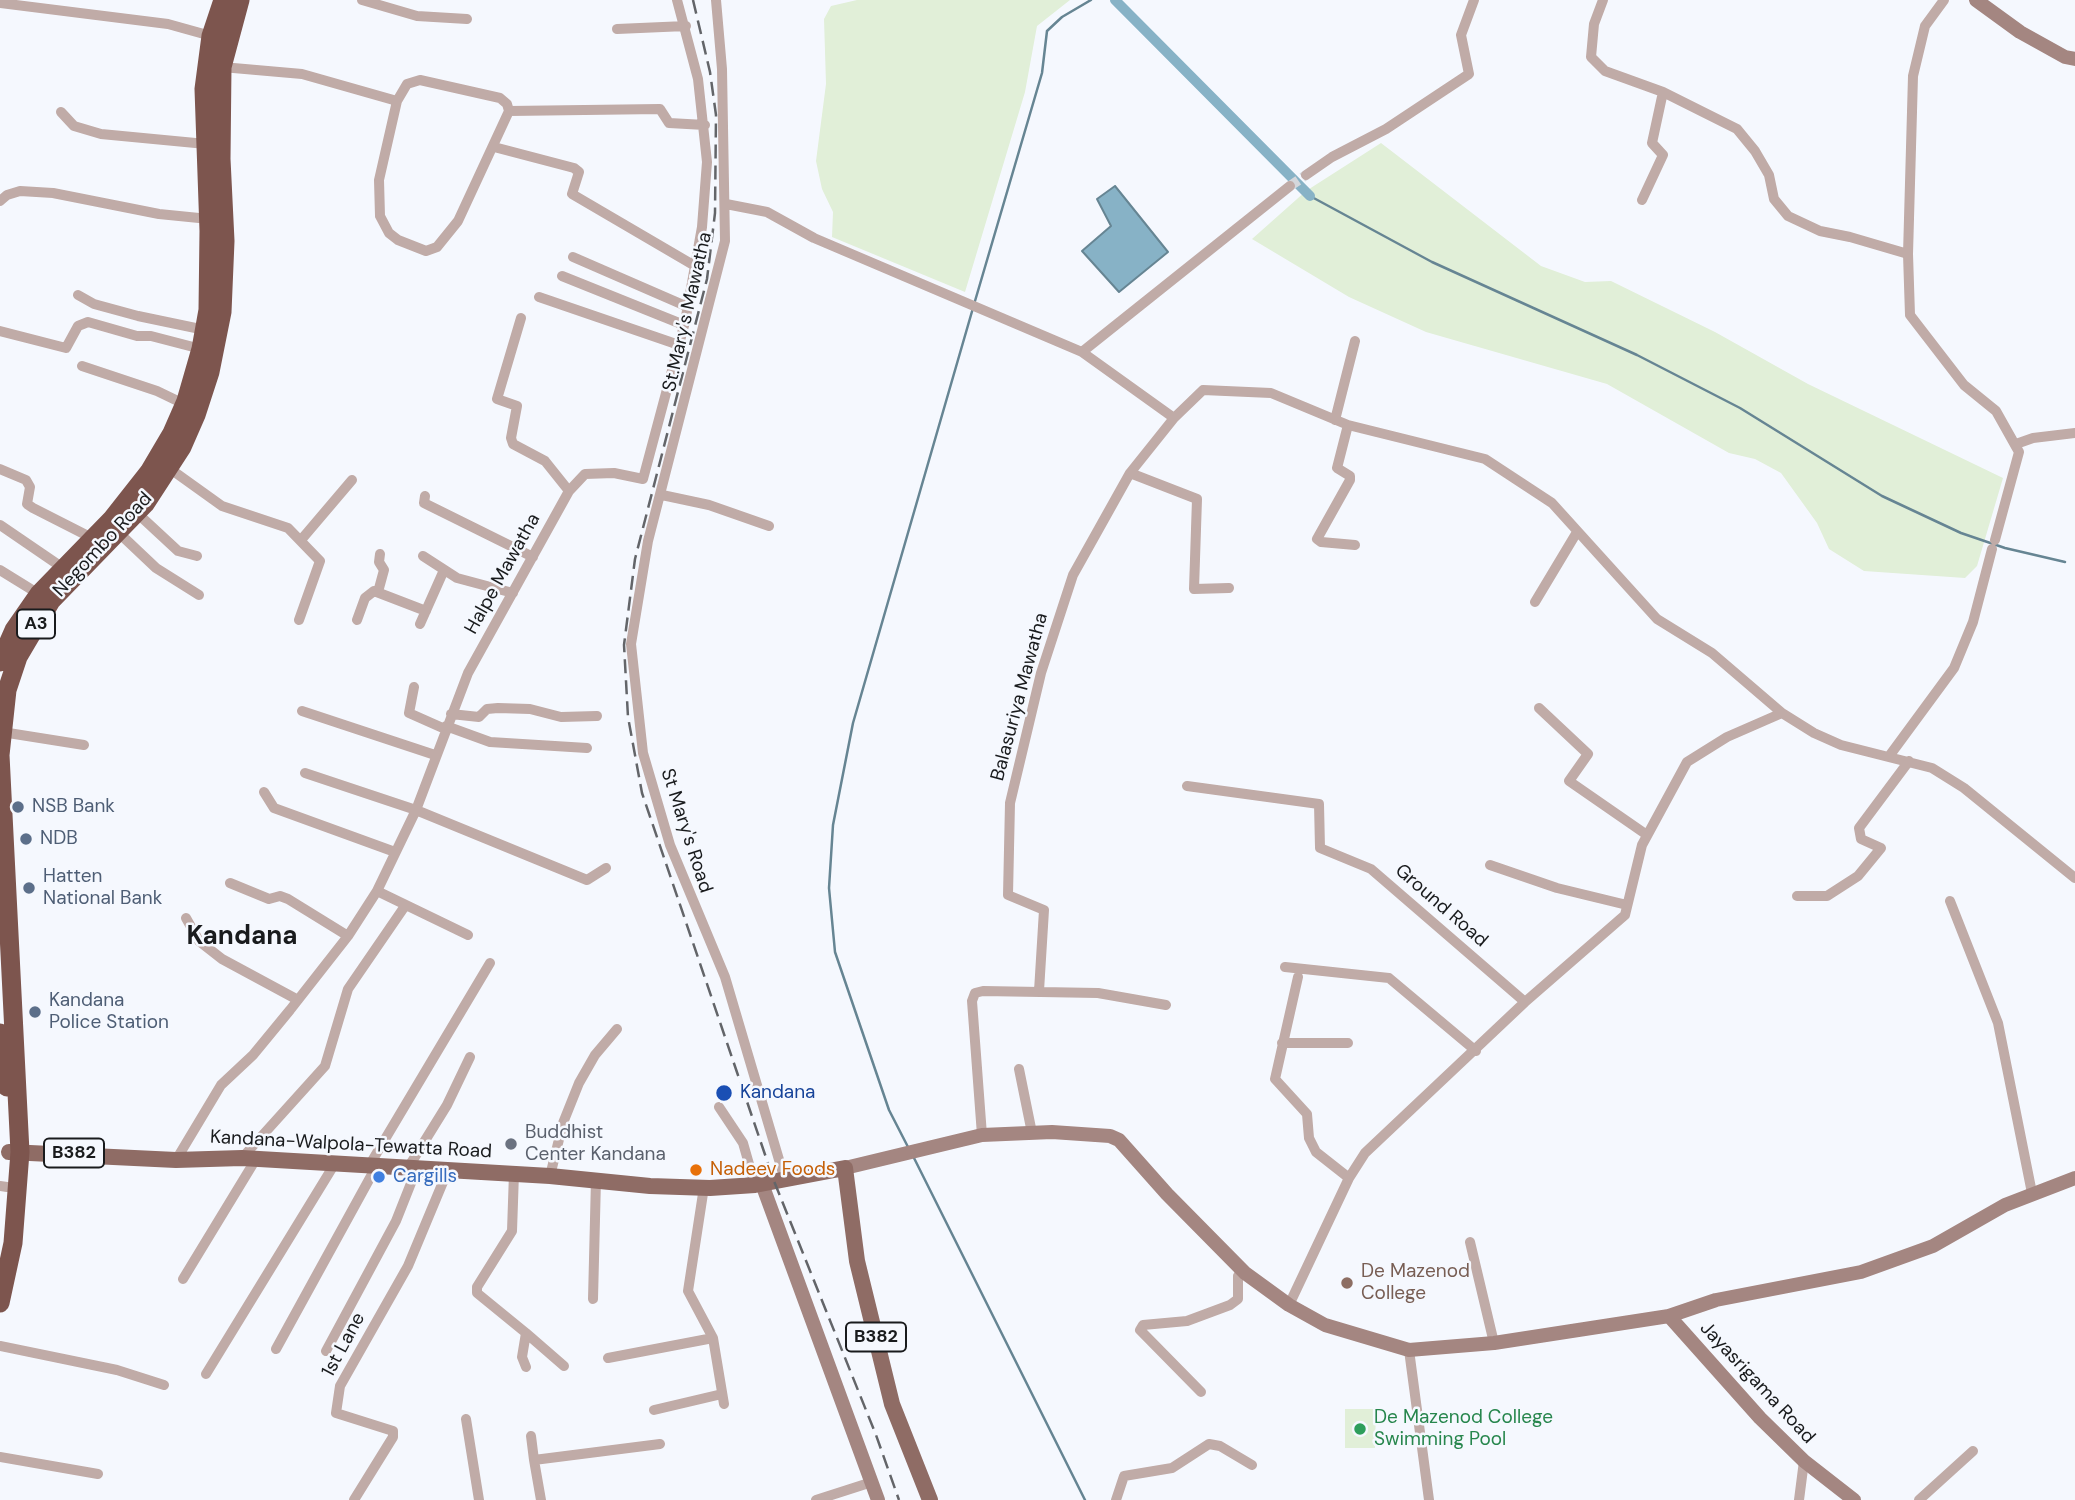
<!DOCTYPE html>
<style>
body{margin:0}
canvas{display:block;background:#f5f8fe}
</style>
<canvas width="2075" height="1500"></canvas>
<script>
const c = document.querySelector('canvas').getContext('2d');
c.lineJoin = 'round';
function fillPath(path, color) { c.fillStyle = color; c.fill(path, 'evenodd'); }
const poly = rows => new Path2D(rows.map(r => 'M' + r).join(''));
function strokePath(path, color, width, dash) { c.strokeStyle = color; c.lineWidth = width; c.lineCap = dash ? 'butt' : 'round'; c.setLineDash(dash || []); c.stroke(path); }
function write(font, color, halo, rows, align = 'center') {
  c.font = font + ' "DM Sans",sans-serif'; c.lineWidth = 5; c.setLineDash([]); c.textBaseline = 'middle'; c.strokeStyle = halo; c.fillStyle = color; for (const [text, x, y, turn = 0] of rows) {
    c.save(); c.translate(x, y); c.rotate((+turn || 0) * Math.PI / 180); c.textAlign = isNaN(turn) ? turn : align; if (halo) c.strokeText(text, 0, 0); c.fillText(text, 0, 0); c.restore();
  }
}
fillPath(poly([
 [857,0,1070,0,1037,26,1025,92,965,292,832,237,833,212,822,189,816,161,826,84,824,19,831,6],
 [1381,143,1541,266,1585,282,1611,281,1715,332,1808,384,2003,478,1977,566,1965,578,1864,571,1829,549,1817,523,1781,473,1755,459,1729,453,1607,384,1426,332,1349,297,1252,239,1306,191],
 [1345,1409,1376,1409,1375,1448,1345,1448]
]), '#e1efd8');
const water = poly([
 [1115,186,1168,252,1119,292,1082,251,1111,226,1097,199,1115,186]
]);
fillPath(water, '#87b2c6');
strokePath(water, '#668593', 2);
strokePath(poly([
 [1310,196,1432,262,1637,355,1740,408,1882,496,1961,533,2005,548,2065,562],
 [975,301,1042,73,1047,31,1062,17,1091,0],
 [908,1147,889,1110,835,952,829,888,833,825,853,723,973,308],
 [913,1156,1085,1500]
]), '#668593', 2.5);
strokePath(poly([
 [1115,0,1310,196]
]), '#87b2c6', 10);
strokePath(poly([
 [1290,186,1306,175]
]), '#d4d7dc', 10, [10, 5]);
strokePath(poly([
 [362,0,417,16,467,19],
 [716,0,722,69,725,241,648,541,631,644,643,753,670,845,725,977,785,1180],
 [1603,0,1594,24,1591,57,1605,71,1663,92,1737,129,1755,151,1769,175,1774,199,1788,216,1820,231,1850,237,1908,254],
 [1944,0,1925,26,1913,76,1908,254,1910,315,1964,385,1996,411,2019,452,1995,540],
 [0,3,168,24,211,36],
 [617,29,686,26],
 [222,67,302,74,397,101],
 [420,80,500,98,507,104,509,111,458,221,437,247,426,251,398,240,389,233,380,216,379,180,397,101,407,84,420,80],
 [509,111,660,109,669,123,705,125],
 [61,112,74,126,101,134,206,144],
 [494,147,574,168,579,172,572,194,695,266],
 [1306,175,1332,157,1386,129,1469,74,1461,35,1474,0],
 [1642,200,1663,155,1652,143,1663,92],
 [0,201,7,195,20,191,53,193,159,214,209,219],
 [726,204,767,212,814,238,1082,352,1290,186],
 [573,257,688,307],
 [562,276,684,325],
 [78,295,94,304,138,316,205,330],
 [539,297,679,345],
 [521,318,497,399,517,406,511,438,513,444,545,461,569,491],
 [0,331,66,348,78,326,88,322,137,336,151,336,201,349],
 [1082,352,1174,418,1203,390,1271,393,1348,425,1485,459,1552,503,1657,619,1712,653,1782,713,1814,733,1841,745,1932,768,1964,788,2075,878],
 [82,366,157,391,184,404],
 [1335,420,1355,341],
 [1348,425,1337,468,1350,476,1350,480,1317,539,1321,542,1355,545],
 [2016,444,2033,438,2075,433],
 [169,468,222,506,288,528,320,561,299,620],
 [0,469,26,480,30,487,27,504,33,508,92,538],
 [1130,473,1197,499,1194,589,1229,588],
 [662,495,709,505,769,526],
 [425,496,424,503,533,557],
 [137,513,178,551,197,556],
 [0,525,63,568],
 [119,533,156,568,199,595],
 [301,540,352,480],
 [423,556,457,578,513,593],
 [0,570,42,596],
 [378,592,384,570,379,562,380,554],
 [1535,602,1577,532],
 [357,620,365,598,374,591,426,611],
 [420,624,444,570],
 [414,687,409,713,445,729],
 [1539,708,1588,754,1569,781,1647,835],
 [302,711,435,755],
 [451,714,479,717,487,709,498,708,530,709,561,717,597,716],
 [446,726,490,742,587,748],
 [2,732,84,745],
 [1890,755,1954,668,1973,622,1992,549],
 [305,773,416,810,587,880,606,868],
 [1187,786,1319,804,1320,848,1371,869,1525,1002],
 [264,792,274,808,395,852],
 [1490,865,1557,888,1627,905],
 [230,883,269,899,280,896,288,899,348,936],
 [377,891,468,935],
 [1797,896,1827,896,1858,876,1881,848,1861,839,1859,828,1909,761],
 [1950,901,1998,1023,2032,1193],
 [186,918,199,941,222,959,298,1000],
 [1285,967,1389,978,1476,1051],
 [1298,977,1275,1079,1307,1114,1309,1138,1316,1152,1349,1178],
 [1039,991,1044,910,1008,895,1010,803,1041,673,1073,575,1130,473,1174,418],
 [1282,1043,1348,1043],
 [1019,1069,1032,1133],
 [719,1107,743,1143,755,1185],
 [982,1135,972,1001,975,993,983,991,1098,993,1166,1005],
 [242,1158,325,1066,348,989,405,906],
 [176,1160,221,1085,253,1055,290,1010,348,936,377,891,416,810,468,673,569,491,585,474,614,473,643,479,685,322,702,227,707,162,698,79,677,0],
 [369,1166,490,963],
 [408,1168,447,1105,470,1057],
 [514,1173,512,1231,477,1287,477,1293,526,1333,522,1357,526,1367],
 [550,1176,563,1123,579,1083,595,1055,617,1029],
 [0,1186,7,1187],
 [1470,1242,1494,1343],
 [183,1279,256,1159],
 [593,1299,596,1179],
 [1289,1305,1349,1178,1365,1153,1525,1002,1625,915,1642,845,1687,762,1727,737,1782,713],
 [526,1333,564,1366],
 [713,1338,724,1404],
 [0,1346,117,1370,164,1385],
 [276,1349,376,1167],
 [1409,1350,1429,1500],
 [326,1351,396,1221,417,1168],
 [608,1358,713,1338,688,1291,704,1187],
 [206,1374,334,1165],
 [1201,1392,1140,1330,1143,1325,1187,1321,1230,1305,1238,1299,1238,1276,1242,1270],
 [654,1410,722,1394],
 [466,1419,479,1500],
 [531,1436,534,1460],
 [0,1457,98,1474],
 [354,1500,393,1437,393,1431,336,1413,340,1386,408,1266,448,1170],
 [541,1500,534,1460,660,1444],
 [816,1500,872,1482],
 [1116,1500,1124,1476,1172,1468,1209,1444,1220,1446,1252,1465],
 [1799,1500,1804,1461],
 [1919,1500,1973,1451]
]), '#c0aba7', 10);
strokePath(poly([
 [1976,0,2020,32,2065,57,2075,59],
 [845,1168,982,1135,1052,1132,1110,1136,1119,1140,1167,1194,1245,1273,1289,1305,1325,1325,1409,1350,1494,1343,1669,1316,1716,1300,1861,1272,1933,1246,2005,1205,2075,1178],
 [762,1184,878,1500],
 [1669,1316,1760,1418,1804,1461,1854,1500]
]), '#a48681', 14);
strokePath(poly([
 [9,1152,176,1160,242,1158,550,1176,650,1186,710,1188,755,1185,845,1168,857,1261,892,1404,930,1500]
]), '#8f6c65', 16);
strokePath(poly([
 [0,662,14,630,39,594,112,519,149,472,172,433,186,401,201,349,208,310,209,231,204,89,211,36,223,0],
 [0,1033,7,1087],
 [0,1303,13,1243,20,1152,0,755,7,690,18,657,51,601,145,504,182,447,196,415,210,372,222,312,225,241,221,159,222,67,240,0]
]), '#7d554e', 19);
strokePath(poly([
 [693,0,710,72,716,115,715,213,707,279,635,559,624,645,628,717,642,793,774,1181,876,1435,899,1500]
]), '#636569', 2.5, [14, 7]);
for (const [x, y, r, color] of [
 [18,807,7,"#5c6f8a"],
 [26,839,7,"#5c6f8a"],
 [29,888,7,"#5c6f8a"],
 [35,1012,7,"#5c6f8a"],
 [724,1093,9,"#1a4fb4"],
 [511,1144,7,"#6b7280"],
 [696,1170,7,"#e8710a"],
 [379,1177,7,"#3f7fe0"],
 [1347,1283,7,"#8d6e63"],
 [1360,1429,7,"#2e9e5b"]
]) { const dot = new Path2D(); dot.arc(x, y, r, 0, 2 * Math.PI); c.fillStyle = color; c.fill(dot); strokePath(dot, '#f5f8fe', 2.5); }
for (const [x, y, w] of [
 [36,624,38],
 [74,1153,60],
 [876,1337,60]
]) { const box = new Path2D(); box.roundRect(x - w / 2, y - 14.5, w, 29, 5); c.fillStyle = '#f5f8fe'; c.fill(box); strokePath(box, '#191b1d', 2); }
write('bold 18px', '#191b1d', null, [
 ["A3",36,624],
 ["B382",74,1153],
 ["B382",876,1337]
]);
write('19px', '#191b1d', '#f5f8fe', [
 ["St.Mary's Mawatha",688,312,-77],
 ["Negombo Road",103,545,-47],
 ["Halpe Mawatha",503,574,-61],
 ["Balasuriya Mawatha",1020,697,-75],
 ["St Mary's Road",686,831,72],
 ["Ground Road",1441,906,41],
 ["Kandana-Walpola-Tewatta Road",351,1145,3],
 ["1st Lane",344,1345,-62],
 ["Jayasrigama Road",1757,1383,47]
]);
write('19px', '#4e5e75', '#f5f8fe', [
 ["NSB Bank",32,807],
 ["NDB",40,839],
 ["Hatten",43,877],
 ["National Bank",43,899],
 ["Kandana",49,1001],
 ["Police Station",49,1023]
], 'left');
write('19px', '#164399', '#f5f8fe', [
 ["Kandana",740,1093]
], 'left');
write('19px', '#5b616d', '#f5f8fe', [
 ["Buddhist",525,1133],
 ["Center Kandana",525,1155]
], 'left');
write('19px', '#c56008', '#f5f8fe', [
 ["Nadeev Foods",710,1170]
], 'left');
write('19px', '#366cbe', '#f5f8fe', [
 ["Cargills",393,1177]
], 'left');
write('19px', '#785e54', '#f5f8fe', [
 ["De Mazenod",1361,1272],
 ["College",1361,1294]
], 'left');
write('19px', '#27864d', '#f5f8fe', [
 ["De Mazenod College",1374,1418],
 ["Swimming Pool",1374,1440]
], 'left');
write('bold 26px', '#191b1d', '#f5f8fe', [
 ["Kandana",242,937]
]);
</script>
